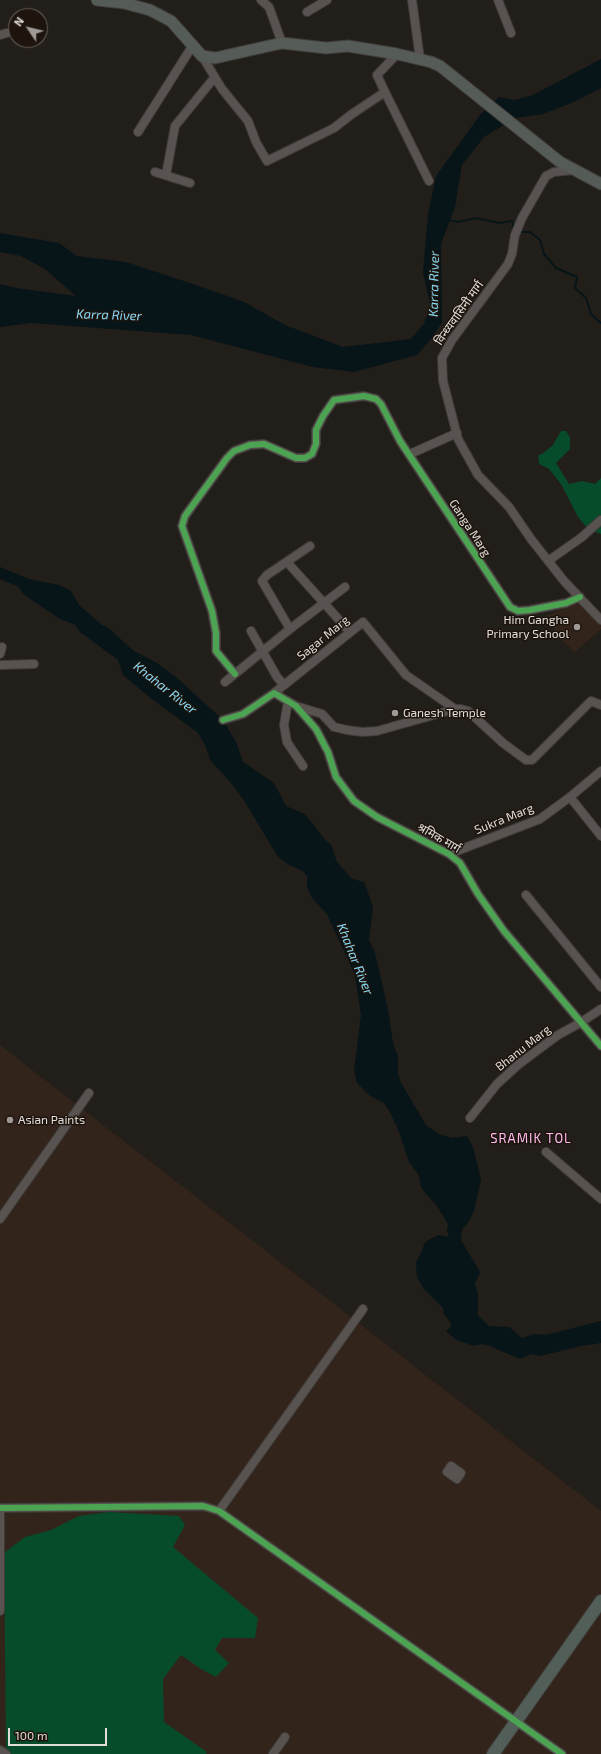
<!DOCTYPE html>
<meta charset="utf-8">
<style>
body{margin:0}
#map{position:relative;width:601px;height:1754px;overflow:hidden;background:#221e1a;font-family:"Exo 2",sans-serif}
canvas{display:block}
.north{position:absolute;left:8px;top:8px;width:40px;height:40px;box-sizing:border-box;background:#1d140d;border:1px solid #6c645e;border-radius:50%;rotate:305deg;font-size:11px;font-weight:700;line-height:16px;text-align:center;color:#e3ddd8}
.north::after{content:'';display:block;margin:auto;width:14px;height:18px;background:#9f9a96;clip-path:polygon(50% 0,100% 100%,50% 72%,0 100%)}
.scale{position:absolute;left:8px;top:1728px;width:99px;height:18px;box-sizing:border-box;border:2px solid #e3ddd8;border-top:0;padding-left:5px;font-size:12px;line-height:14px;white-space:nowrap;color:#e3ddd8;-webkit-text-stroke:3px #1d140d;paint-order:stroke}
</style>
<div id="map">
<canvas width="601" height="1754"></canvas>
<div class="north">N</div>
<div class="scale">100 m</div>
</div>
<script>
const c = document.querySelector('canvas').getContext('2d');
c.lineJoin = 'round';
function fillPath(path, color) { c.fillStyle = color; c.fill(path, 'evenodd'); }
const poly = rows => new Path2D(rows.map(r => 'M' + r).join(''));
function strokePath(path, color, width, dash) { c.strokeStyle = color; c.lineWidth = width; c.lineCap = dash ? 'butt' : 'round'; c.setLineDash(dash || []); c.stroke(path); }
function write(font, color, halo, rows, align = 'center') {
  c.font = font + ' "Exo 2","Noto Sans Devanagari",sans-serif'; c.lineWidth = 3; c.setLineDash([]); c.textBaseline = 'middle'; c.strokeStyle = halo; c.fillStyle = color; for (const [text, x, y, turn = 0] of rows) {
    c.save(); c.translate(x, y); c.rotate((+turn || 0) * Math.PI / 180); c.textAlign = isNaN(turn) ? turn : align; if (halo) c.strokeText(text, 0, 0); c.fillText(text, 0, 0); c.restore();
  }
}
fillPath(poly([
 [581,602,601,626,601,629,575,652,558,636,559,634,554,631,553,622,547,623,545,616],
 [0,1045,601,1511,601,1754,0,1754]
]), '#32241a');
fillPath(poly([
 [561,431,566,431,570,437,570,449,556,463,569,484,582,481,595,484,601,478,601,534,588,529,578,517,561,484,549,469,539,464,538,455,542,454,553,445],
 [109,1512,179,1516,185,1525,173,1547,258,1618,255,1638,222,1638,215,1650,229,1663,216,1677,201,1669,181,1655,163,1679,164,1722,207,1752,206,1754,2,1754,6,1747,4,1553,25,1537,51,1530,79,1516]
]), '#064c2a');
fillPath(poly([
 [601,59,601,88,576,101,543,114,515,118,484,137,462,165,455,207,441,244,442,322,431,339,417,355,354,372,313,367,191,335,31,323,0,327,0,284,16,288,76,296,45,269,21,256,0,252,0,233,59,243,77,256,126,262,196,285,244,302,285,325,343,347,411,339,423,325,431,308,423,272,428,215,436,176,480,115,499,97,515,100,533,95],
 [0,567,29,579,59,585,71,591,79,605,102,625,107,627,134,651,157,663,177,678,223,720,236,742,243,762,274,783,286,806,305,814,326,841,331,844,337,862,343,869,352,879,364,882,373,907,369,940,375,953,388,1009,393,1043,398,1056,398,1073,401,1083,426,1125,439,1134,452,1138,467,1136,473,1147,481,1180,474,1211,469,1221,462,1230,461,1240,480,1272,475,1284,478,1295,478,1315,489,1326,509,1327,522,1338,534,1334,546,1335,601,1321,601,1343,581,1346,540,1356,532,1354,520,1359,490,1346,482,1344,474,1346,456,1340,446,1331,452,1325,444,1314,443,1308,424,1289,417,1277,416,1263,426,1241,439,1235,449,1237,447,1231,448,1224,437,1206,422,1189,418,1174,409,1162,399,1132,391,1114,384,1103,369,1095,357,1083,354,1071,361,1015,355,975,327,914,312,898,307,887,307,876,303,871,289,865,278,857,245,802,232,784,210,760,206,747,198,733,148,696,123,675,118,660,80,632,75,625,60,619,23,594,19,587,0,579]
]), '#071418');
strokePath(poly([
 [449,220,458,222,476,218,499,223,512,221,514,229],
 [519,232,530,232,540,240,544,254,556,268,577,277,575,288,586,298,591,314,601,323]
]), '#071418', 2);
const minor = poly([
 [261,0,269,7,282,43],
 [412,0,420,59],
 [498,0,511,33],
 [307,12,327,0],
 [0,35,7,33],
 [202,56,222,89,248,121,256,142,267,161,334,128,352,114,385,92,377,75,397,54],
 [385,92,429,181],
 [138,132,193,45],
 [573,170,554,172,546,176,522,218,515,235,512,254,508,264,452,340,442,358,443,381,458,439,478,475,509,507,531,539,564,581,601,620],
 [155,172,190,183],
 [166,175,175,126,214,78],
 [410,454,457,433],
 [548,561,582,537,601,520],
 [287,562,350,632],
 [290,629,262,581,267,575,310,546],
 [251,631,277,677,284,685],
 [0,654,2,647],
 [0,665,34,664],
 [235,674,216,651,216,633,212,611,182,526,185,516,227,458,234,451,250,445,264,444,296,458,305,458,312,454,316,444,316,430,323,416,334,400,364,396,376,399,381,404,400,441,510,607,518,611,530,610,566,603,580,597],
 [225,682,290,629,345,587],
 [274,693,363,622,406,675,455,709],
 [288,701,284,725,287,742,303,766],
 [296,706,322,714,334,727,347,730,362,732,377,731,455,709,461,709,468,711,503,743,526,760,532,760,591,701,601,705],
 [223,720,243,714,274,693,296,706,316,729,328,752,336,777,354,801,377,817,449,854,460,863,478,894,504,931,601,1046],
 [570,797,601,836],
 [449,854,540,819,570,797,601,771],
 [526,895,601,987],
 [470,1118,497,1084,519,1064,558,1035,580,1023,601,1009],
 [546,1152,601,1199],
 [0,1219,89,1093],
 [451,1466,461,1473,457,1479,447,1472,451,1466],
 [0,1508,0,1611],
 [1,1508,203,1506,219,1511,562,1754],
 [219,1511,363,1309],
 [0,1750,6,1754],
 [273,1754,285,1737]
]);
const major = poly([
 [97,0,124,3,150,10,171,21,202,56,215,58,282,43,326,48,348,46,397,54,431,62,440,66,560,162,601,184]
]);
const highway = poly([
 [493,1754,601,1601]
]);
strokePath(minor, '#3e3b38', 10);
strokePath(major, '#3e3b38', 13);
strokePath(highway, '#3e3b38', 14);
strokePath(minor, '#585350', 8);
strokePath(major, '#555b56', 11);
strokePath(highway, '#525f58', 12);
strokePath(poly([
 [235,674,216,651,216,633,212,611,182,526,185,516,227,458,234,451,250,445,264,444,296,458,305,458,312,454,316,444,316,430,323,416,334,400,364,396,376,399,381,404,400,441,510,607,518,611,530,610,566,603,580,597],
 [223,720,243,714,274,693,296,706,316,729,328,752,336,777,354,801,377,817,449,854,460,863,478,894,504,931,601,1046],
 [1,1508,203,1506,219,1511,562,1754]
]), '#4ca352', 6);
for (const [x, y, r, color] of [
 [577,627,4,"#9f9a96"],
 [395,713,4,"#9f9a96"],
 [10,1120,4,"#9f9a96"]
]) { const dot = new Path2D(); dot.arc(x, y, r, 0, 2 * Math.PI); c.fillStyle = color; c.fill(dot); strokePath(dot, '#1d140d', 1.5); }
write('12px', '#e3ddd8', '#1d140d', [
 ["विन्ध्यवासिनी मार्ग",459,313,-55],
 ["Ganga Marg",470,528,57],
 ["Sagar Marg",323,638,-39],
 ["Sukra Marg",504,819,-22],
 ["श्रमिक मार्ग",439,838,30],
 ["Bhanu Marg",523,1048,-38]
]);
write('12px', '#e3ddd8', '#1d140d', [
 ["Him Gangha",569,620,"right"],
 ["Primary School",569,634,"right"],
 ["Ganesh Temple",403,713],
 ["Asian Paints",18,1120]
], 'left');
write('italic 13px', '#87daf7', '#1d140d', [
 ["Karra River",434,284,-89],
 ["Karra River",109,315,2],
 ["Khahar River",165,688,38],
 ["Khahar River",355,959,68]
]);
c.letterSpacing = '1px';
write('13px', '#febcef', '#1d140d', [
 ["SRAMIK TOL",531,1139]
]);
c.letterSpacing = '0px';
</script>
